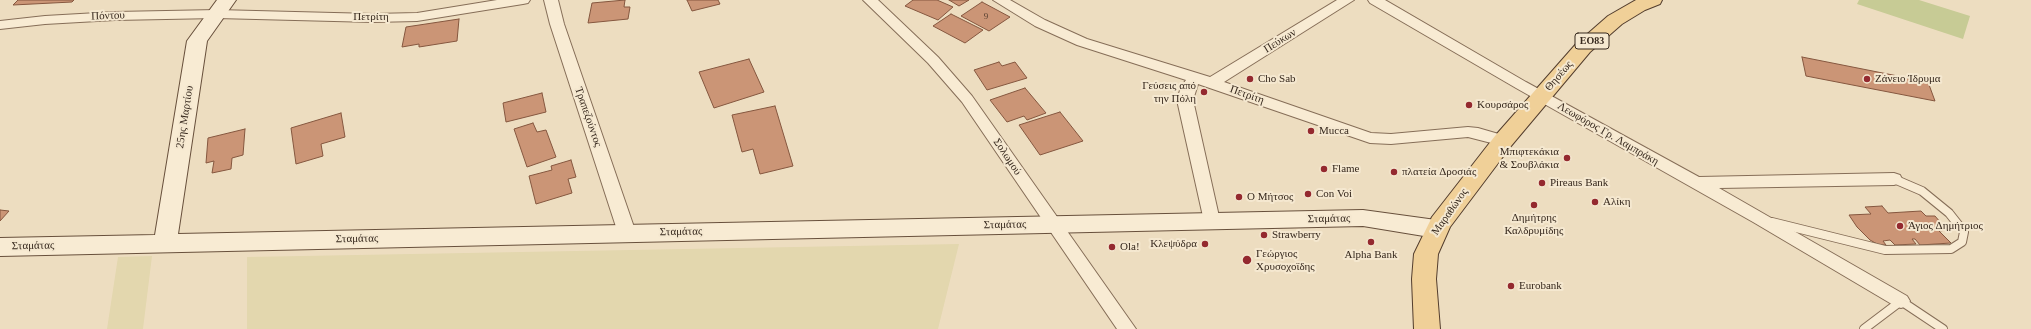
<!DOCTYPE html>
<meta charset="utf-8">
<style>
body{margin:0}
canvas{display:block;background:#edddc0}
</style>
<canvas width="2031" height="329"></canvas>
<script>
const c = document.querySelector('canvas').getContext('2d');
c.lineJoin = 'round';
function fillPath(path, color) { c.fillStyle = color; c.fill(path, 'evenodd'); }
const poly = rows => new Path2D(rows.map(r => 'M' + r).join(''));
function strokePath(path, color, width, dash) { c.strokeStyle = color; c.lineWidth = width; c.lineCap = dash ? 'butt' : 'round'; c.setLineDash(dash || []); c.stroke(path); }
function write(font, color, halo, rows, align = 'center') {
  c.font = font + ' "Times New Roman",serif'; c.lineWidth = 4; c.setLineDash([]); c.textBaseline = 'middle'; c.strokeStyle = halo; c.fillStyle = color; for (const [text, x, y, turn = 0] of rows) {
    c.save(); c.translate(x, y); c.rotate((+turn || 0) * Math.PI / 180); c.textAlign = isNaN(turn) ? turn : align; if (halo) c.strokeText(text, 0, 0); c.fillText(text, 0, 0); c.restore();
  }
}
fillPath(poly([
 [959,244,938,329,247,329,247,257],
 [152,256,143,329,107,329,118,257]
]), '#e3d7ae');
fillPath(poly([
 [1859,0,1919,0,1970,16,1963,39,1857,4]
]), '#c7cb95');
const building = poly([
 [18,0,74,0,72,2,13,5,18,0],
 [625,0,624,7,630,7,628,19,588,23,592,3,625,0],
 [687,0,718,0,720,4,692,11,687,0],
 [913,0,937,0,953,7,938,20,905,6,913,0],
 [949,0,969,0,959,6,949,0],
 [982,2,1010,17,989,31,961,16,982,2],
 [951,14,983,30,965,43,933,26,951,14],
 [459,19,457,41,419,47,419,44,402,47,406,27,459,19],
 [1802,57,1928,82,1935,101,1806,76,1802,57],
 [749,59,764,92,714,108,699,72,749,59],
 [999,62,1002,66,1015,62,1027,78,987,90,974,70,999,62],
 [1025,88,1046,113,1027,120,1024,116,1007,122,990,100,1025,88],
 [542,93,546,112,506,122,503,103,542,93],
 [775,106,793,166,760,174,753,149,742,152,732,115,775,106],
 [1060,112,1083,141,1040,155,1019,125,1060,112],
 [341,113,345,137,321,144,323,156,296,164,291,128,341,113],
 [533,123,537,132,546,130,556,157,527,167,514,129,533,123],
 [245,129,243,155,232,158,231,169,212,173,214,161,206,163,208,138,245,129],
 [571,160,576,177,568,179,572,193,536,204,529,176,552,170,551,166,571,160],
 [1882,206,1888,213,1921,211,1926,216,1935,216,1947,230,1939,231,1951,243,1920,245,1915,239,1912,239,1916,244,1895,245,1890,240,1883,241,1886,245,1879,245,1870,240,1857,227,1849,215,1871,214,1865,207,1882,206],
 [0,210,9,211,0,221,0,210]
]);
fillPath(building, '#cb9576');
strokePath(building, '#85573f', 1);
const lane = poly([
 [1772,222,1885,250,1951,249,1962,242,1964,232,1949,213,1922,191,1894,179],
 [1864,329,1901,301,1943,329]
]);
const street = poly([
 [497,0,530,0,528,3,523,4,417,21,373,22,217,18,115,20,45,24,0,29,0,21,45,16,115,12,217,10,373,14,417,13,497,0],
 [544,0,558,0,564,24,636,233,633,237,627,239,621,237,618,233,550,24,544,0],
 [863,0,878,0,938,57,972,96,1136,329,1117,329,962,102,928,63,863,0],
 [993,0,1010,0,1045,20,1087,39,1210,77,1337,0,1354,0,1224,82,1371,133,1391,134,1468,127,1478,128,1509,137,1511,141,1509,145,1503,146,1468,137,1391,144,1370,143,1198,84,1193,100,1220,221,1218,225,1212,227,1206,225,1204,221,1177,100,1181,87,1186,80,1077,45,1035,26,993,0],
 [1368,0,1385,0,1526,82,1699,177,1894,173,1900,175,1902,179,1900,183,1894,185,1719,188,1907,296,1910,301,1907,306,1901,308,1895,306,1753,222,1516,88,1370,3,1368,0]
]);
const secondary = poly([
 [217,0,236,0,207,41,178,234,1363,210,1436,220,1444,223,1448,229,1444,235,1436,238,1363,226,0,256,0,238,155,235,187,41,217,0]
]);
const primary = poly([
 [1636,0,1662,0,1660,4,1645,10,1622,24,1590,52,1511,146,1450,227,1438,254,1436,279,1440,329,1414,329,1412,279,1414,254,1432,217,1495,136,1576,44,1608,16,1636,0]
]);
strokePath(lane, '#866e58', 10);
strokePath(street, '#866e58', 2);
strokePath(secondary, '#68503c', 2);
strokePath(primary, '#533d2d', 2);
strokePath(lane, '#f8ebd3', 8);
fillPath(street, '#f8ebd3');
fillPath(secondary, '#f8ebd3');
fillPath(primary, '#f0d098');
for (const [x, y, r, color] of [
 [1250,79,4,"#94292f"],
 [1867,79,4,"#94292f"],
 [1204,92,4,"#94292f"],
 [1469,105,4,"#94292f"],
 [1311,131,4,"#94292f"],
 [1567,158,4,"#94292f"],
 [1324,169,4,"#94292f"],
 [1394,172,4,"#94292f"],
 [1542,183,4,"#94292f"],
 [1308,194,4,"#94292f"],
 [1239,197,4,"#94292f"],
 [1595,202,4,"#94292f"],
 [1534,205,4,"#94292f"],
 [1900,226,4,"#94292f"],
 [1264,235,4,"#94292f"],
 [1371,242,4,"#94292f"],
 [1205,244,4,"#94292f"],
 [1112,247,4,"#94292f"],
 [1247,260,5,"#94292f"],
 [1511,286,4,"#94292f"]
]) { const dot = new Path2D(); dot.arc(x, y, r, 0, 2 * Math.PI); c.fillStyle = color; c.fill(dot); strokePath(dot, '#f5e8d0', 1.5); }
write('9px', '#5b4333', null, [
 ["9",986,17]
]);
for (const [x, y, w] of [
 [1592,41,34]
]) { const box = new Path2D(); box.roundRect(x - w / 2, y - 8, w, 16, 3); c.fillStyle = '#f5e8d0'; c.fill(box); strokePath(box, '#36281d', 1); }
write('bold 10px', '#36281d', null, [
 ["ΕΟ83",1592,41]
]);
write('11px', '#36281d', '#f5e8d0', [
 ["Πόντου",108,16,-2],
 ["Πετρίτη",371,17],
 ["Πεύκων",1280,41,-32],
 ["Θησέως",1559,76,-49],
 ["Πετρίτη",1247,95,20],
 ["25ης Μαρτίου",185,117,-81],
 ["Τραπεζούντος",588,117,71],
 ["Λεωφόρος Γρ. Λαμπράκη",1608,134,30],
 ["Σολωμού",1007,157,56],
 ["Μαραθώνος",1450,212,-55],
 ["Σταμάτας",1329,219,-1],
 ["Σταμάτας",1005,225,-1],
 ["Σταμάτας",681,232,-1],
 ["Σταμάτας",357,239,-1],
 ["Σταμάτας",33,246,-1]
]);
write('11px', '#36281d', '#f5e8d0', [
 ["Cho Sab",1258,79],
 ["Ζάνειο Ίδρυμα",1875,79],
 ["Γεύσεις από",1196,86,"right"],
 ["την Πόλη",1196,99,"right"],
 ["Κουρσάρος",1477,105],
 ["Mucca",1319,131],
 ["Μπιφτεκάκια",1559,152,"right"],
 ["& Σουβλάκια",1559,165,"right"],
 ["Flame",1332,169],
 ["πλατεία Δροσιάς",1402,172],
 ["Pireaus Bank",1550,183],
 ["Con Voi",1316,194],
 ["Ο Μήτσος",1247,197],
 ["Αλίκη",1603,202],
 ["Δημήτρης",1534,218,"center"],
 ["Καλδρυμίδης",1534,231,"center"],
 ["Άγιος Δημήτριος",1908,226],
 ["Strawberry",1272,235],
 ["Κλεψύδρα",1197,244,"right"],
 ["Ola!",1120,247],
 ["Γεώργιος",1256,254],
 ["Χρυσοχοϊδης",1256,267],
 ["Alpha Bank",1371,255,"center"],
 ["Eurobank",1519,286]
], 'left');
</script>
